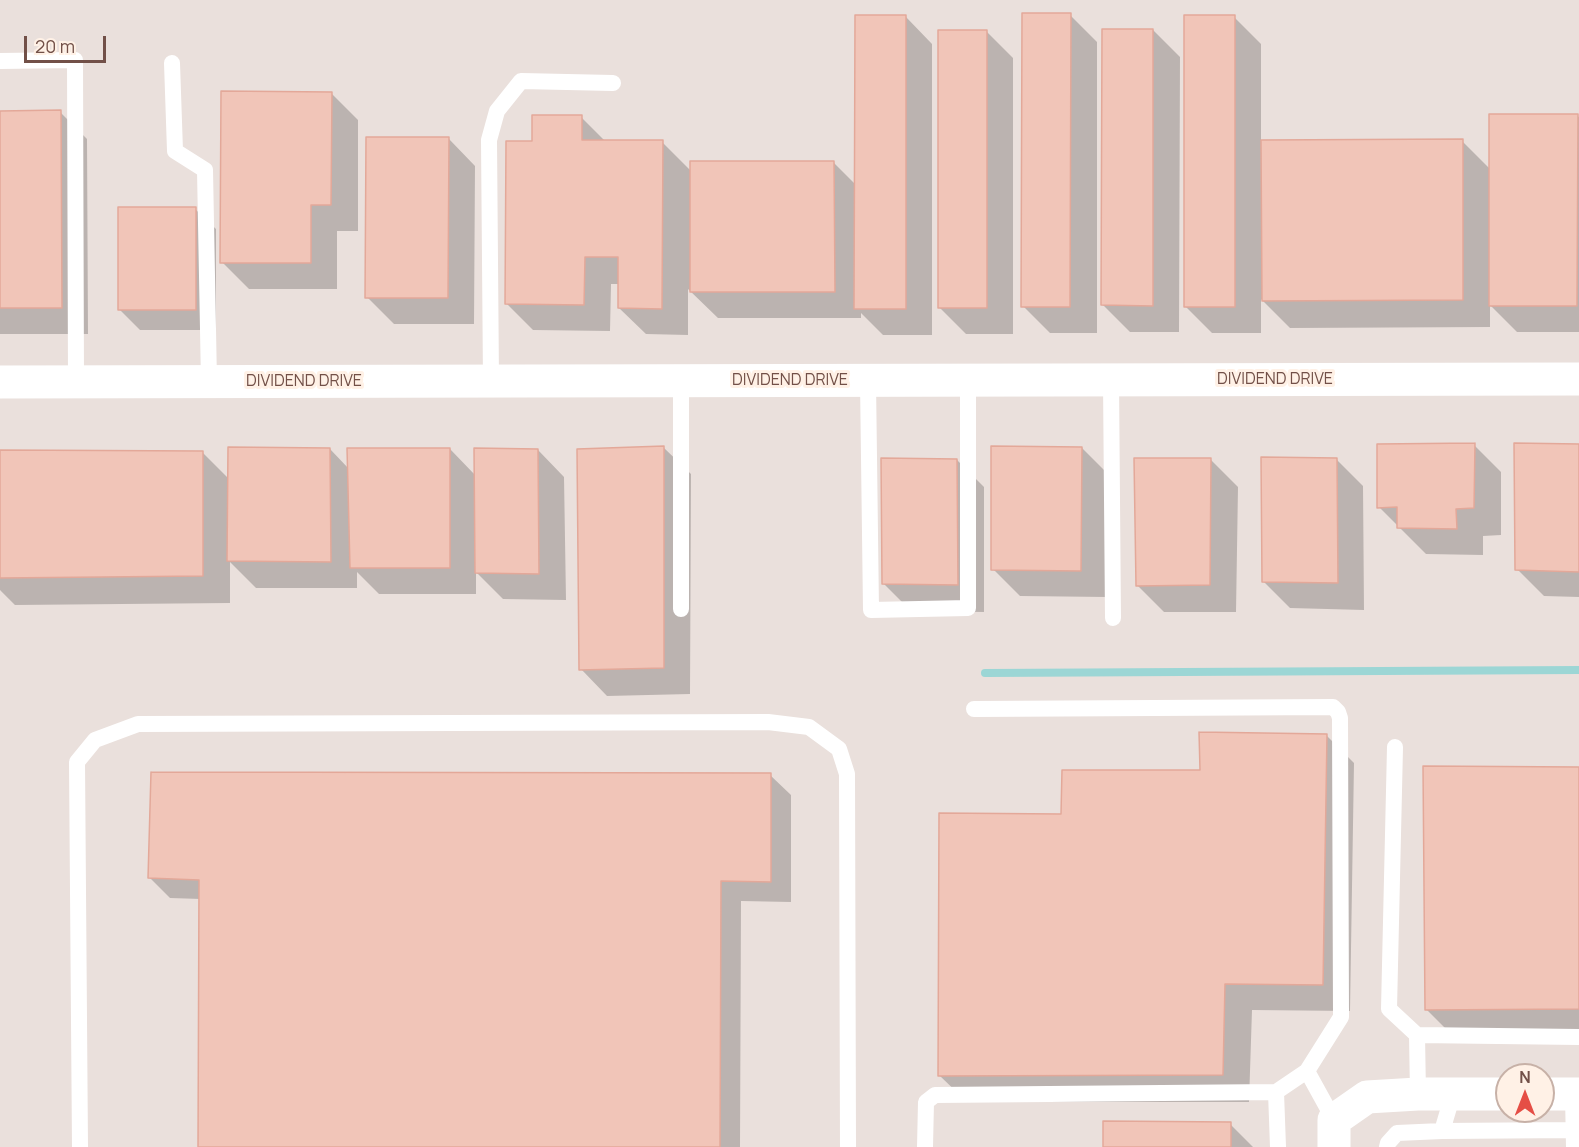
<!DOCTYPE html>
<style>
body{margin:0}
#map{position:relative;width:1579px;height:1147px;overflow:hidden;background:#fcece0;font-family:Manrope,sans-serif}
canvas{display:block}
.north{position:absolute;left:1495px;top:1063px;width:60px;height:60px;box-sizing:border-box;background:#fff1e6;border:2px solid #c7b1a7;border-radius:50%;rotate:0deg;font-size:16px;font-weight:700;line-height:24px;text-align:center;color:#725048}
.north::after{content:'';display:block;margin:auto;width:21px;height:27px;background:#e54e45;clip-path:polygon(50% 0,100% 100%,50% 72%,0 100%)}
.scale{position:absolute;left:24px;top:36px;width:82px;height:27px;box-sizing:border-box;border:3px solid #725048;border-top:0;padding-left:8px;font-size:18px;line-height:21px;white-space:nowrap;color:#725048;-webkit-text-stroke:4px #fff1e6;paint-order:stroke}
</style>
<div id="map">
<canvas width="1579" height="1147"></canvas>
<div class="north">N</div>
<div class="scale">20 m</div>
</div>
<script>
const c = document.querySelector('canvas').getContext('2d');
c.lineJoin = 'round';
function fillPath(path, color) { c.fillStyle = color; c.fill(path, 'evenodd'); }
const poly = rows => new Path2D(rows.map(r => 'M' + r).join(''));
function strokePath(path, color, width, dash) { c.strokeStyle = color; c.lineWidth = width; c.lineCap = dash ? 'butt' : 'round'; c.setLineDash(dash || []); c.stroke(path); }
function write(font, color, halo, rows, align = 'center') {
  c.font = font + ' Manrope,sans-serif'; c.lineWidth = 6; c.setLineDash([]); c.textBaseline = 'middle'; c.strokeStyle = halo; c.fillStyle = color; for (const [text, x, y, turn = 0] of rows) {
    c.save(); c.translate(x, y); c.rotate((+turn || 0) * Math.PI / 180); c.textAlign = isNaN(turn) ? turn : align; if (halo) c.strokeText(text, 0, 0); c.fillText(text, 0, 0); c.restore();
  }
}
fillPath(poly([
 [0,0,1579,0,1579,1147,0,1147],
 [1507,1075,1543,1075,1543,1111,1507,1111]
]), '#eae0dc');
fillPath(poly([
 [1070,15,1097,42,1097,333,1050,333,1023,306],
 [906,17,932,44,932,335,883,335,861,313,861,318,718,318,688,289,688,335,646,334,619,308,620,284,611,284,610,331,533,330,506,303,533,143,581,117,606,142,662,142,691,171,834,163,856,185],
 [1234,17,1261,44,1261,142,1462,141,1490,169,1577,116,1579,117,1579,332,1517,332,1490,305,1490,327,1290,328,1261,299,1261,333,1212,333,1185,306],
 [1153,30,1180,57,1179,332,1130,332,1103,305],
 [986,31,1013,58,1013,334,966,334,940,308],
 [331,93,358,120,358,231,337,231,337,289,249,289,222,262],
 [0,112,60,112,87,139,88,334,0,334],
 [449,139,475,166,474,324,394,324,367,297],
 [195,209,216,229,216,330,140,330,119,309],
 [1474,445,1501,472,1501,535,1483,536,1483,555,1426,554,1379,507],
 [1579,446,1579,597,1544,596,1517,569],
 [664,448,691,474,690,694,607,696,581,669],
 [1082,448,1109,475,1107,597,1020,596,993,569],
 [330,449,349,469,450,449,476,476,538,450,564,477,566,600,503,599,476,572,476,594,379,594,357,572,357,588,256,588,230,562,230,603,15,605,0,590,0,452,203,453,229,479],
 [1336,459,1363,486,1364,610,1290,608,1263,581],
 [957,460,984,487,984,612,911,611,884,584],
 [1211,460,1238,487,1236,612,1164,612,1137,585],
 [1327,736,1354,763,1350,1011,1252,1010,1249,1102,967,1102,940,1076,1062,815,1201,771],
 [1579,768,1579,1036,1453,1036,1426,1009],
 [770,775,791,795,791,902,741,901,740,1147,200,1147,201,899,170,898,150,878],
 [1230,1124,1253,1147,1105,1147]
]), '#0003');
strokePath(poly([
 [985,673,1579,670]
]), '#9cd6d5', 8);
const building = poly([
 [1022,13,1071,13,1070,307,1021,307,1022,13],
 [855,15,906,15,906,309,854,309,855,15],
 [1184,15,1235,15,1235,307,1184,307,1184,15],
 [1102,29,1153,29,1153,306,1101,305,1102,29],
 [938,30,987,30,987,308,938,308,938,30],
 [221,91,332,92,331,205,311,205,311,263,220,263,221,91],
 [61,110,62,308,0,308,0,111,61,110],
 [1489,114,1578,114,1577,306,1489,306,1489,114],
 [532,115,582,115,582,140,663,140,662,309,618,308,618,257,585,257,584,305,505,304,506,141,532,141,532,115],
 [366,137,449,137,448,298,365,298,366,137],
 [1463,139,1463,300,1262,301,1261,140,1463,139],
 [690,161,834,161,835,292,690,292,690,161],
 [118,207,196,207,196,310,118,310,118,207],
 [1475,443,1474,508,1456,509,1457,529,1397,528,1397,507,1377,508,1377,444,1475,443],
 [1514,443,1579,444,1579,572,1515,570,1514,443],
 [664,446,664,668,579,670,577,449,664,446],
 [991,446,1082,447,1081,571,991,570,991,446],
 [228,447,330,448,331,562,227,561,228,447],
 [347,448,450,448,450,568,350,568,347,448],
 [474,448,538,449,539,574,475,573,474,448],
 [0,450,203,451,203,576,0,578,0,450],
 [1261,457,1337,458,1338,583,1262,582,1261,457],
 [881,458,957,459,958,585,882,584,881,458],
 [1134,458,1211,458,1210,585,1136,586,1134,458],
 [1199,732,1327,734,1323,985,1225,984,1223,1075,938,1076,939,813,1061,814,1062,770,1200,770,1199,732],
 [1423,766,1579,767,1579,1009,1425,1010,1423,766],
 [151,772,771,773,771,882,721,881,720,1147,198,1147,199,880,148,878,151,772],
 [1103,1121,1231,1122,1231,1147,1103,1147,1103,1121]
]);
fillPath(building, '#f1c5b8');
strokePath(building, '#e3a899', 1.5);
strokePath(poly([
 [0,61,75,60,76,382],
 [172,63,175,151,205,170,209,382],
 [1111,380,1113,618],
 [491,381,489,140,497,111,521,81,613,83],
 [681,381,681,609],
 [868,381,871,610,968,608,968,381],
 [974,709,1333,707,1338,712,1340,718,1341,1017,1307,1071,1334,1120],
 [1395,747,1389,1009,1417,1035],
 [1276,1092,1278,1147],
 [1418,1094,1417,1035,1579,1037],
 [1573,1094,1574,1147],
 [1442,1131,1453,1094],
 [80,1147,77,762,95,740,138,724,768,722,809,727,839,749,847,774,848,1147],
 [925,1147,926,1102,935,1095,1276,1092,1307,1071],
 [1387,1147,1388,1143,1397,1133,1442,1131,1573,1130]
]), '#fff', 16);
strokePath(poly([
 [0,382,1579,379],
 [1543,1094,1579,1094],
 [1334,1147,1334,1120,1367,1097,1418,1094,1507,1094]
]), '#fff', 33);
write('16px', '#725048', '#fff1e6', [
 ["DIVIDEND DRIVE",1275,380],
 ["DIVIDEND DRIVE",790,381],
 ["DIVIDEND DRIVE",304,382]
]);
</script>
